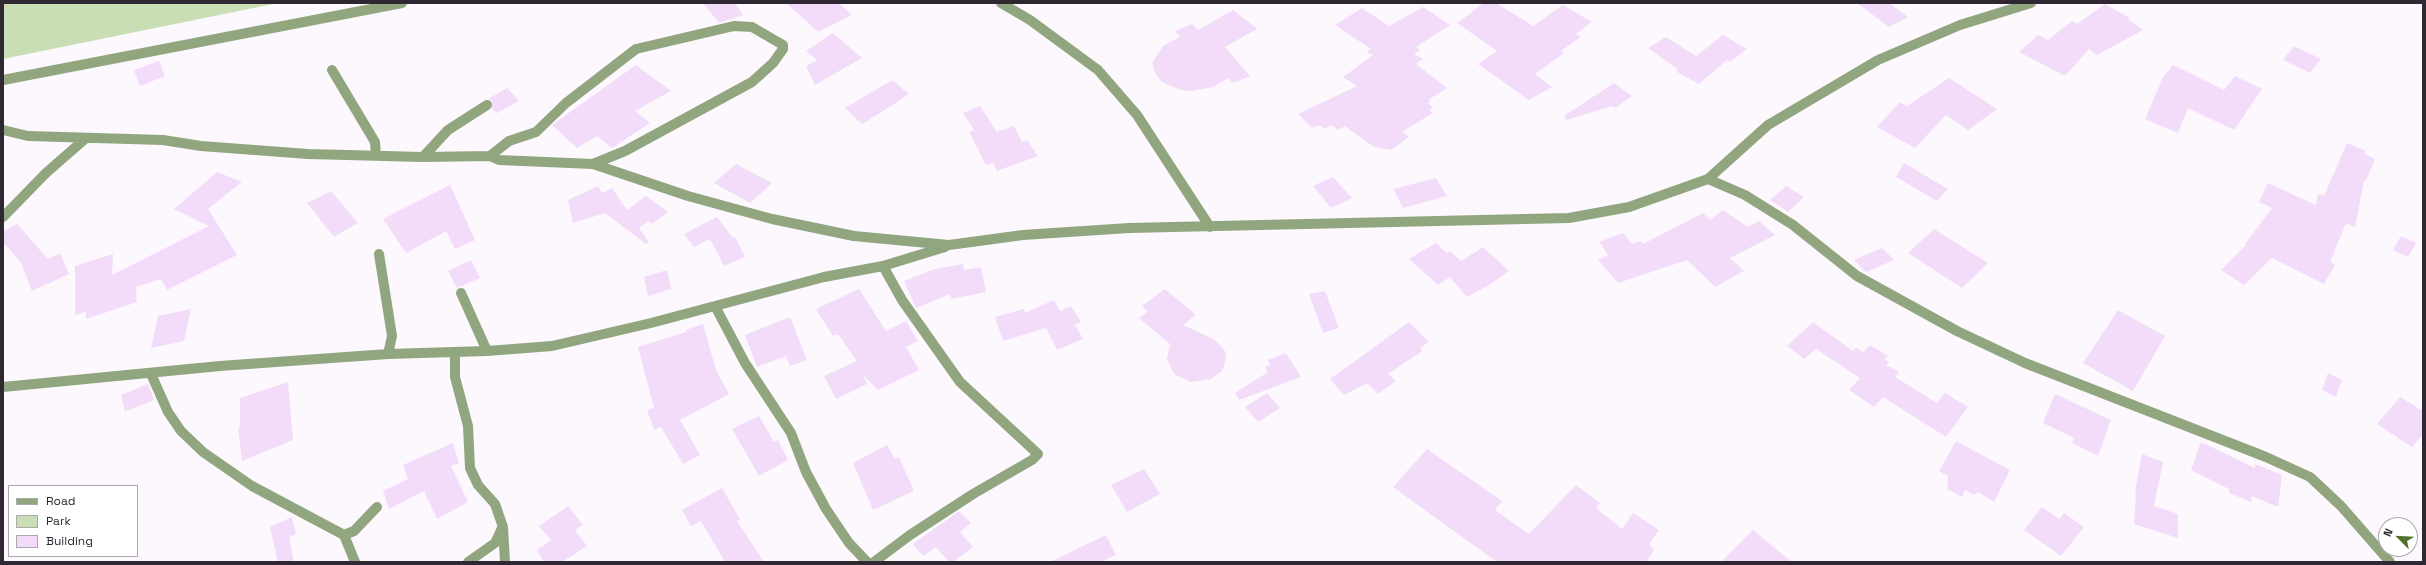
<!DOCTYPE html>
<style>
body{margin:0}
#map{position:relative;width:2426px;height:565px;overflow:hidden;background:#fcf8fe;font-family:"Space Grotesk",sans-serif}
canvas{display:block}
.frame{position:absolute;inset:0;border:4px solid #2f2732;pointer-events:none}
.legend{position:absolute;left:8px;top:485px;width:130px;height:72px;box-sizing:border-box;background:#fff;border:1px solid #aca9ad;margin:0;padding:5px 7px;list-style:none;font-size:12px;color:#2f2732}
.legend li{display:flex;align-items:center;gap:8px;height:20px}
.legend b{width:20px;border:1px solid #aca9ad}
.north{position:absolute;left:2378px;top:517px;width:40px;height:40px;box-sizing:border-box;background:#fff;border:1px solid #aca9ad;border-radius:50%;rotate:294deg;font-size:11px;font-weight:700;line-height:16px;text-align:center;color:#2f2732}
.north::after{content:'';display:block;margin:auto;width:14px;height:18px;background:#51722a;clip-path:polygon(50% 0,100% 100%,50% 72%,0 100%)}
</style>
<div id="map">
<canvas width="2426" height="565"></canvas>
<div class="frame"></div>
<ul class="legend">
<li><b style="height:5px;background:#91a67e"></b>Road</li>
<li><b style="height:11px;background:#c9deb5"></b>Park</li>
<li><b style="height:11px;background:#f2dcf9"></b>Building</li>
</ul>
<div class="north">N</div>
</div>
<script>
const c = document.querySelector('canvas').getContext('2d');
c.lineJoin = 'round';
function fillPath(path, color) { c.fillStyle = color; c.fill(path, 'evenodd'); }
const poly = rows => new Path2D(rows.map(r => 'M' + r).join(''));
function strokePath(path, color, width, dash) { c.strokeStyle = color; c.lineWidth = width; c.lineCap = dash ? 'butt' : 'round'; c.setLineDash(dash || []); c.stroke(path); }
fillPath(poly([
 [3,3,278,3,3,59]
]), '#c9deb5');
fillPath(poly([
 [703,3,735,3,743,15,719,23],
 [786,3,839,3,852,15,818,32],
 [1484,3,1496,3,1533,26,1563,5,1592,22,1576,34,1581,37,1561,51,1564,53,1535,74,1552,87,1529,100,1478,64,1497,51,1457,23],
 [1857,3,1889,3,1908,17,1889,27],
 [2105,4,2130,18,2128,19,2143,30,2097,55,2089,49,2065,76,2019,52,2038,35,2048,40,2072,21,2077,24],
 [1423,7,1450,25,1416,47,1420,50,1414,54,1423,59,1416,64,1447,88,1428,100,1431,101,1428,103,1433,108,1429,110,1433,113,1402,132,1409,137,1391,150,1374,147,1345,126,1338,130,1332,125,1324,129,1320,125,1312,128,1298,114,1357,86,1343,77,1373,55,1367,52,1371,49,1335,25,1362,8,1389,26],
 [1233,10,1257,29,1225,47,1250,76,1233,83,1228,78,1213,87,1192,91,1181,90,1162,82,1156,75,1152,63,1163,46,1180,37,1175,31,1192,24,1198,30],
 [833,33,862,58,815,85,806,66,817,60,806,51],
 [1723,35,1747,49,1730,62,1727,60,1699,84,1677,72,1676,68,1648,48,1666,37,1696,56],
 [2294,46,2321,59,2310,73,2283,60],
 [159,61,165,76,140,86,134,70],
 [636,65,671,91,635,111,650,123,612,148,597,136,577,148,552,125],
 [2173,65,2224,90,2235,76,2262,89,2234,130,2188,108,2178,133,2145,119,2163,77],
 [1949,78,1997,109,1968,130,1946,115,1915,148,1877,127,1900,102,1907,106],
 [892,80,909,94,888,108,862,124,845,108],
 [1614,83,1632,96,1615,108,1612,106,1566,120,1564,116],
 [507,88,519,101,497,113,492,109,492,101,488,99],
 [980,106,997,132,1014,126,1022,142,1027,140,1038,156,997,171,993,163,986,165,969,132,974,130,963,113],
 [2347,143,2366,151,2364,154,2375,159,2366,181,2364,181,2355,227,2346,223,2330,262,2335,265,2324,284,2272,258,2244,285,2221,270,2246,245,2245,244,2272,208,2259,202,2268,183,2316,205,2318,194,2324,196],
 [1904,163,1948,189,1937,201,1896,177],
 [736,164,772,183,750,203,714,183],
 [217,172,242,182,208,209,237,255,167,290,161,279,136,287,137,302,86,319,86,312,75,315,75,266,113,254,112,275,209,226,174,209],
 [1333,177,1352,198,1331,208,1313,186],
 [1436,178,1447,196,1403,208,1393,189],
 [450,185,475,240,455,249,446,231,406,253,383,219],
 [598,186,602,193,612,188,627,210,646,196,668,212,652,224,649,221,639,228,649,242,646,244,605,213,573,223,568,200],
 [1786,186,1804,197,1788,212,1770,200],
 [331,191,358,223,334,237,307,203],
 [1723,210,1748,227,1759,221,1775,235,1730,258,1744,271,1715,287,1687,260,1618,283,1598,260,1608,255,1599,242,1623,233,1632,244,1640,241,1643,244,1703,213,1710,220],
 [717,217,733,238,735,237,745,257,724,266,710,239,694,247,684,234],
 [17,224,48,259,60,253,69,274,32,291,22,266,23,265,3,242,3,232],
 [1934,229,1988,263,1962,288,1908,253],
 [2401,236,2416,243,2408,257,2393,250],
 [1436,243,1447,253,1450,251,1461,261,1483,247,1509,271,1491,284,1467,297,1450,277,1438,285,1409,259],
 [1882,248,1894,260,1866,272,1854,260],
 [471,260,480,278,457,288,448,271],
 [963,264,964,270,981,267,986,292,951,299,950,294,916,308,904,281,935,269],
 [667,270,671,289,648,296,644,277],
 [859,289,886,331,906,321,918,341,906,347,919,370,878,390,863,375,867,384,836,399,824,376,857,361,838,334,833,336,816,309],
 [1165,289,1196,315,1183,325,1214,339,1225,351,1226,359,1222,371,1211,379,1191,382,1174,374,1167,359,1170,344,1139,318,1148,311,1142,306],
 [1325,291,1339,328,1323,333,1309,294],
 [1054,300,1060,311,1071,306,1081,322,1075,325,1083,339,1057,350,1046,328,1003,341,995,317,1024,309,1025,313],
 [191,309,184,341,151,348,158,316],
 [2118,310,2165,336,2133,391,2083,363],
 [790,317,807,360,790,366,786,356,757,367,745,335],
 [1409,322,1429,342,1420,348,1422,351,1388,374,1396,381,1378,394,1367,383,1344,395,1330,379],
 [1813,322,1853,351,1856,348,1863,352,1870,345,1888,356,1885,359,1889,362,1886,365,1899,372,1895,377,1937,403,1945,393,1968,407,1946,437,1883,397,1874,407,1849,390,1860,378,1816,349,1804,359,1787,346],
 [703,324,716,370,729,394,680,420,700,455,683,464,661,427,654,430,647,410,654,408,638,347,686,332,686,330],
 [1286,353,1301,377,1239,400,1235,393,1268,372,1265,367,1270,365,1268,360],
 [2328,373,2342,380,2336,397,2322,390],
 [288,382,293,440,242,461,238,428,240,427,240,398],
 [148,384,154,400,125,412,121,395],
 [1267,393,1280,408,1258,422,1245,407],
 [2055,394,2111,420,2098,456,2072,443,2074,438,2043,423],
 [2400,397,2423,411,2423,434,2412,447,2377,424],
 [759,416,774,442,778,440,788,460,759,476,732,429],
 [1956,441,2010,470,1994,502,1978,492,1974,495,1965,490,1962,497,1947,489,1948,476,1939,471],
 [2201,442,2255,468,2255,464,2282,475,2278,507,2252,496,2251,502,2229,493,2229,489,2191,470],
 [453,443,459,463,451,466,468,502,437,519,424,491,389,509,383,491,408,479,403,465],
 [887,445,895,459,899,457,914,491,873,510,853,463],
 [1427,449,1502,501,1495,510,1529,534,1576,485,1600,503,1596,508,1622,529,1633,513,1659,530,1649,544,1654,550,1646,562,1497,562,1393,487],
 [2142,454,2163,462,2154,506,2178,514,2178,538,2134,524,2136,492,2135,491],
 [1144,469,1160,494,1127,512,1111,485],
 [722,488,740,519,737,521,764,562,725,562,701,521,691,526,682,510],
 [568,506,583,525,575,530,587,546,562,562,544,562,537,550,551,540,539,526],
 [2042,507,2059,519,2064,513,2084,527,2061,556,2024,530],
 [959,511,971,523,960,532,973,547,953,562,949,562,936,547,923,556,913,544],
 [292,517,296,534,289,537,294,562,278,562,270,527],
 [1753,530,1792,562,1721,562],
 [1106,535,1116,555,1101,562,1050,562]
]), '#f2dcf9');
strokePath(poly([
 [1001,3,1030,20,1098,70,1137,115,1210,227],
 [332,70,375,142,376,155],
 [3,80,402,3],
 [3,130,28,136,163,140,201,146,308,154,423,157,490,156,499,160,593,164,688,196,772,219,854,236,949,245,1023,235,1129,228,1569,218,1629,207,1708,179,1768,125,1878,60,1960,25,2031,3],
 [490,156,509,141,536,132,566,103,636,49,734,26,752,27,783,45,783,49,773,63,752,82,625,151,593,164],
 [423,157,448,130,487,105],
 [1708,179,1745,195,1793,225,1857,276,1957,331,2025,363,2266,457,2310,477,2341,506,2390,562],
 [3,217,46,173,86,138],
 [379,254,392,336,388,354],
 [461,293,487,351],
 [715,306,745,363,791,433,806,472,826,509,849,543,867,562],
 [455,352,455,377,468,426,470,468,478,485,495,504,503,527,505,562],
 [151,374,168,412,181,431,203,452,252,486,344,535,355,562],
 [3,387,220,366,388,354,487,351,552,346,651,323,824,277,883,266,945,247],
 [344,535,354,531,377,507],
 [468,562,495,543,502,528],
 [874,562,910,535,973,494,1032,460,1038,454,960,382,902,300,883,266]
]), '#91a67e', 10);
</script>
